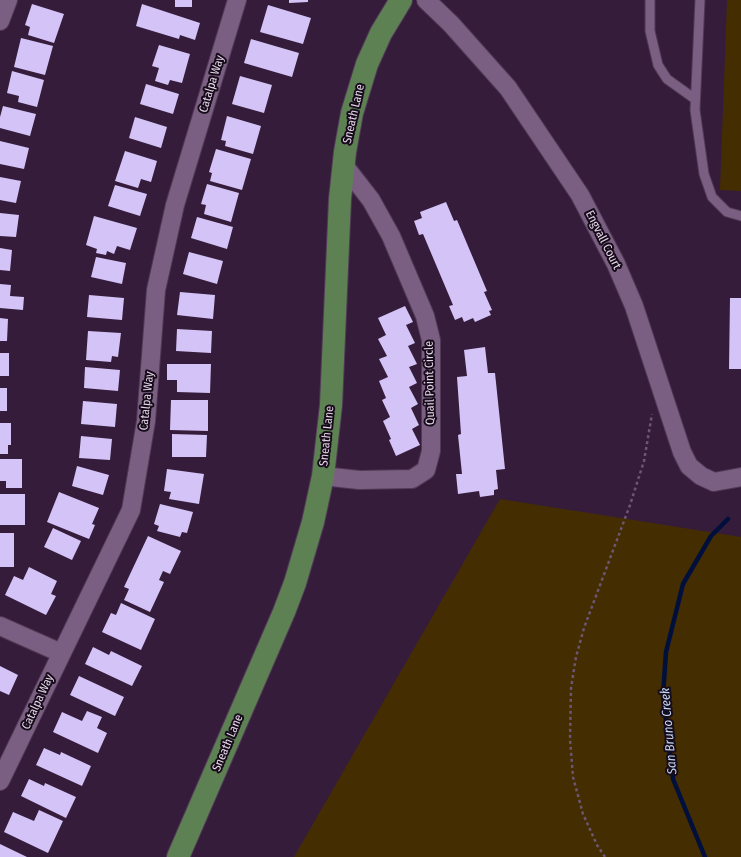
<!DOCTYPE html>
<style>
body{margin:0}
canvas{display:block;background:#351c3b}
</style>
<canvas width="741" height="857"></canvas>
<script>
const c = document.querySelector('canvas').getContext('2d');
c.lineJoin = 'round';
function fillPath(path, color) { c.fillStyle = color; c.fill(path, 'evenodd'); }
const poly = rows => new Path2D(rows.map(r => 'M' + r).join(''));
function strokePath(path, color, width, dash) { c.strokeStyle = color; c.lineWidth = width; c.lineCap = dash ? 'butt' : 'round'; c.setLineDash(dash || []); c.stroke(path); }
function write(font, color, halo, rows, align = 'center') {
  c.font = font + ' "Fira Sans Condensed",sans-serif'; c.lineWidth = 4; c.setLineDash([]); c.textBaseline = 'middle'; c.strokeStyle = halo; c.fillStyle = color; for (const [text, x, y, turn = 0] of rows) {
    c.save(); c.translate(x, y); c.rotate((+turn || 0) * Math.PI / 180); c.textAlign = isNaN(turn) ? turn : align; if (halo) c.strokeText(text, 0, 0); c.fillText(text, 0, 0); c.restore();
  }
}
fillPath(poly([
 [727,0,741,0,741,191,720,190],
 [500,499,741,537,741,857,294,857]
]), '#442d00');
strokePath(poly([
 [705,857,673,779,663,695,666,652,683,584,711,536,728,519]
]), '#000f3c', 4.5);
fillPath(poly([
 [175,0,192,0,192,7,175,7],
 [289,0,308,0,308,2,289,3],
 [32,4,64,14,54,43,28,35,30,27,25,25],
 [142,4,200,23,195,40,180,35,179,39,136,26],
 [268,5,311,18,303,44,260,32],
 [21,38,53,46,45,75,14,67],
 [251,39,299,53,292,77,244,63],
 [159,45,190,54,182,83,170,80,168,85,155,81,159,68,152,66],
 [12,71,44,80,37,107,18,102,19,96,7,93],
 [240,76,272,85,264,113,232,104],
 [146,84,179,94,173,114,140,104],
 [3,106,36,114,30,136,0,128,0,117],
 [227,116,261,126,253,154,225,146,226,141,221,140],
 [135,117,167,127,161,148,129,138],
 [0,141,29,148,24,169,0,164],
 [216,149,251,159,242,190,210,181,212,173,209,172],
 [125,151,157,161,151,182,141,179,138,188,115,181],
 [0,177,21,181,16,203,0,200],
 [207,184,239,193,231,222,204,214,206,205,201,204],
 [115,185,147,194,140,216,108,206],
 [446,202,454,221,457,220,487,291,484,292,492,310,489,311,491,315,475,322,473,318,464,322,462,317,455,320,449,306,453,305,423,234,419,235,414,221,422,218,420,212],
 [0,213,19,215,16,237,0,236],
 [94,216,137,228,130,250,117,246,114,254,107,251,106,255,96,253,97,249,86,245],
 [197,217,233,227,227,249,191,238],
 [0,248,12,250,10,271,0,270],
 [189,252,223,261,217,284,183,274],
 [96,257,126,263,122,284,91,277],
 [0,284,11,285,10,296,24,297,23,310,0,308],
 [180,292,215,295,213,319,177,315],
 [89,295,124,298,122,320,87,317],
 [730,298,741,298,741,369,729,369],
 [405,306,413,322,406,325,415,343,408,346,417,364,409,367,417,383,409,387,418,404,411,408,419,425,412,429,420,445,396,456,389,440,391,439,383,421,390,417,382,400,386,398,379,381,388,377,379,359,387,356,378,339,386,335,378,318],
 [0,318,8,319,7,341,0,341],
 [177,329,212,331,211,353,176,351],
 [88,331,121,333,118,357,112,356,111,362,86,360],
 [485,347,488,373,495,373,505,469,496,470,498,489,494,490,494,495,480,497,479,491,458,494,456,474,462,474,458,435,461,434,457,377,467,376,464,350],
 [0,353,9,353,9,376,0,376],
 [167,364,211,364,210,393,177,392,177,380,167,380],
 [85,367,120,370,118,391,84,388],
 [0,388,7,388,7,411,0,411],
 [171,400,208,400,208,431,170,430],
 [83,401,117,404,115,427,81,424],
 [0,423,11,423,11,445,8,445,8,454,0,454],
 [172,434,207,435,206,457,172,457],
 [81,436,112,439,110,460,79,458],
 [0,459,22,459,22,488,6,488,6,481,0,481],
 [77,466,109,475,103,495,72,486],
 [167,469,204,474,199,504,169,499,171,492,164,491],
 [59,492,99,508,92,524,95,525,89,539,47,522],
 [0,494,25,494,25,525,0,525],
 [160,504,193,512,187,533,182,532,180,537,157,531,159,526,154,524],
 [53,528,81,541,72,560,44,547],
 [0,533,14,533,14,567,0,567],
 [148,536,181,551,170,574,163,571,159,580,164,582,150,612,124,600,129,589,124,587],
 [29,567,57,581,51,594,56,596,46,615,5,595,14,576,23,580],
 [121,603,155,619,141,650,102,632,111,613,116,615],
 [93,647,109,655,111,651,142,666,132,686,85,664],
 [0,666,18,675,9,695,0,691],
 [79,676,124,697,115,716,70,695],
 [87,711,102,717,97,728,107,733,98,753,53,732,62,712,82,721],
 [44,748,60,755,61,752,91,766,82,786,36,765],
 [29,779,44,786,45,783,76,797,66,818,21,796],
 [39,810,63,821,48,853,4,832,13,812,34,821],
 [0,844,27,857,0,857]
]), '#d3c3f6');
const service = poly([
 [650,0,650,31,658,65,667,79,695,99],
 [700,0,695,110,704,174,712,197,727,212,741,216]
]);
const minor = poly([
 [426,0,451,24,508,88,580,195,616,264,634,306,682,452,689,466,701,476,714,482,741,477],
 [0,21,8,0],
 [323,476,359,480,412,479,426,470,431,451,431,340,425,316,391,236,371,200,343,164],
 [0,626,61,653],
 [0,781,131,510,146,421,156,290,175,205,237,0]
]);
const primary = poly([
 [178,857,284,612,295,583,313,522,323,476,331,405,340,199,345,152,352,113,367,64,381,33,401,0]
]);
strokePath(service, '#503a55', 11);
strokePath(minor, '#503a55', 20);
strokePath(primary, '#503a55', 24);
strokePath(poly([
 [605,857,597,845,583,814,573,777,570,739,571,688,576,657,584,628,630,505,644,461,652,414]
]), '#6c5672', 2.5, [3, 3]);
strokePath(service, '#7b5f83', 9);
strokePath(minor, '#7b5f83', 18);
strokePath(primary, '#5e8154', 22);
write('12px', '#e5d5e9', '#160b19', [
 ["Catalpa Way",212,84,-73],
 ["Sneath Lane",354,114,-77],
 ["Engvall Court",603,240,63],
 ["Quail Point Circle",430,383,-91],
 ["Catalpa Way",147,401,-84],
 ["Sneath Lane",327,436,-84],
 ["Catalpa Way",38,702,-65],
 ["Sneath Lane",228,743,-67]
]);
write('italic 13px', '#c2d5f5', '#160b19', [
 ["San Bruno Creek",669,731,-95]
]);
</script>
